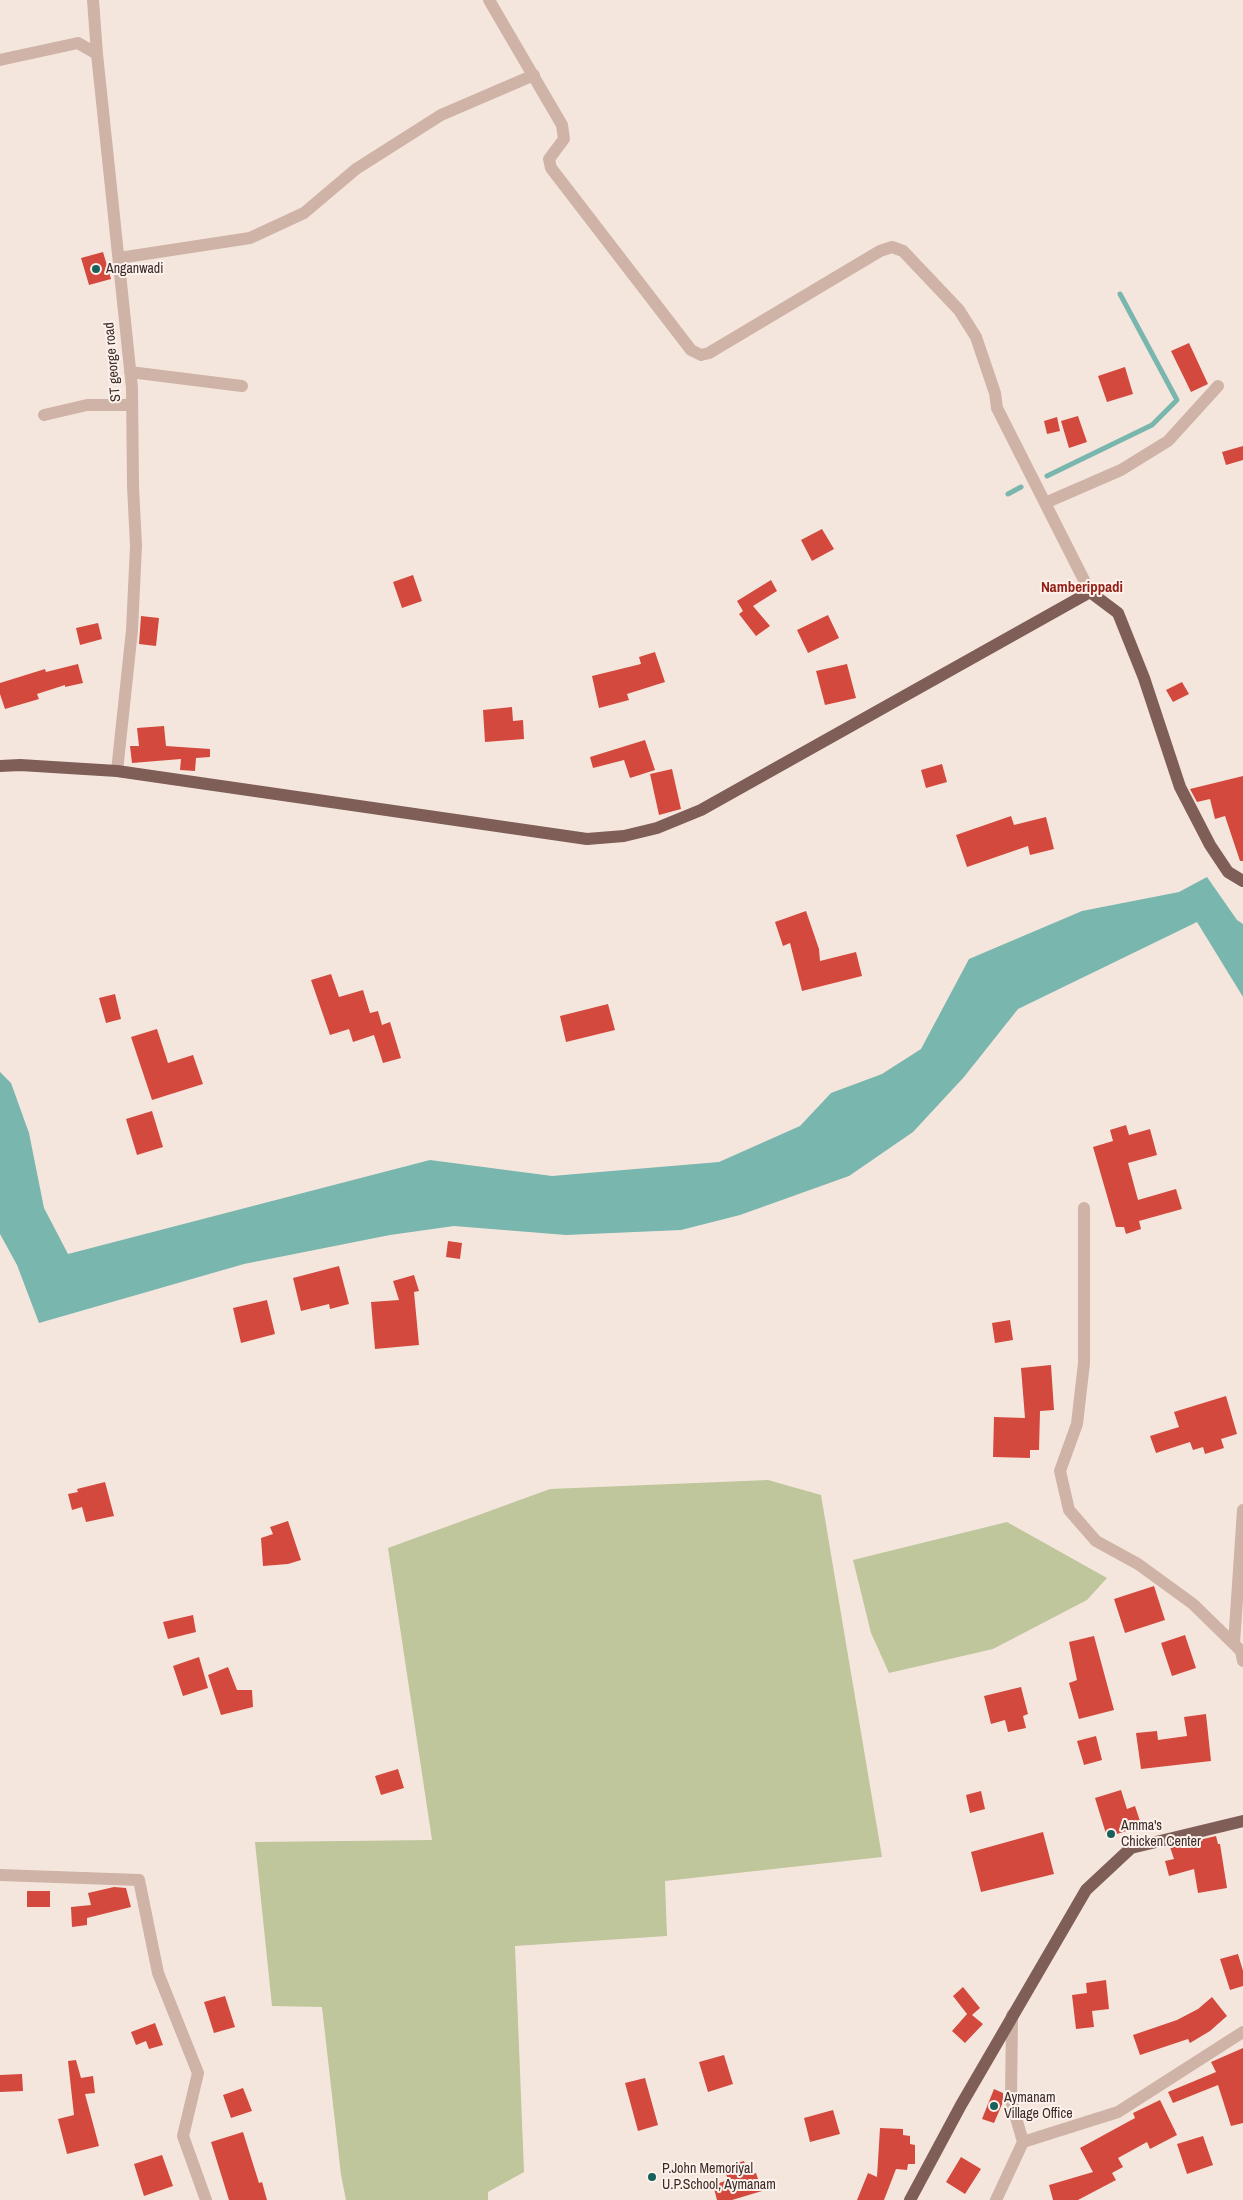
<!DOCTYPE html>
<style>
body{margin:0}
canvas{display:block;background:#f5e6dd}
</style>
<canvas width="1243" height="2200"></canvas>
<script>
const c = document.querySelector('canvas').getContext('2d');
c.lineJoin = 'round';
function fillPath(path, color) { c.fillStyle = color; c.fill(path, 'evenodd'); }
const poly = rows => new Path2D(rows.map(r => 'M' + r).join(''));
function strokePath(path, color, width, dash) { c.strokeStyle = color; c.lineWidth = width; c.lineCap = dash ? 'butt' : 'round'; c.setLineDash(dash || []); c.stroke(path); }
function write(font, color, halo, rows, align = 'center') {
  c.font = font + ' "Archivo Narrow",sans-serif'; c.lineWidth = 4; c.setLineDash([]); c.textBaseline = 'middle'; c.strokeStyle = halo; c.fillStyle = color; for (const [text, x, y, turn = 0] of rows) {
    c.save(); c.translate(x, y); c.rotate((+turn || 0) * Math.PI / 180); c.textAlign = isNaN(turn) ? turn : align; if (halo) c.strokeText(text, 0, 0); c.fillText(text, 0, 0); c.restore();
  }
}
fillPath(poly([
 [768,1480,821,1495,882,1857,665,1881,667,1936,515,1946,524,2172,488,2192,488,2200,346,2200,341,2175,322,2007,272,2006,255,1842,432,1840,388,1548,550,1489],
 [1007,1522,1107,1578,1087,1600,993,1649,889,1673,871,1633,853,1560]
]), '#bfc69b');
fillPath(poly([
 [1207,877,1237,920,1243,924,1243,997,1197,922,1018,1009,964,1077,913,1132,849,1176,740,1215,681,1230,566,1235,454,1226,390,1235,244,1264,39,1323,17,1265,0,1234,0,1072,11,1083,29,1133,44,1208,68,1254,430,1160,552,1176,719,1162,800,1126,831,1093,882,1074,921,1049,969,959,1082,911,1179,892]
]), '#79b6ae');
strokePath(poly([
 [1047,476,1152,425,1177,400,1120,294],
 [1008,494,1021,487]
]), '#79b6ae', 5);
fillPath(poly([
 [103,252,111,279,89,285,81,258],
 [1189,343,1208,384,1191,392,1171,351],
 [1125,367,1133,394,1107,402,1098,376],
 [1078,416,1087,442,1069,448,1061,421],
 [1057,417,1060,431,1047,434,1044,421],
 [1243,446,1243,460,1226,465,1222,452],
 [822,529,834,549,812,561,801,540],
 [413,575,422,601,402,608,393,582],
 [771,580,777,591,753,606,770,626,756,636,739,614,743,611,737,601],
 [828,615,839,638,808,653,797,630],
 [141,616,159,618,156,646,139,644],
 [98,623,102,639,80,645,76,628],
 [655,652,665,682,627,694,629,700,599,708,592,676,641,664,639,657],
 [78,664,83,683,65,687,65,685,37,694,39,699,5,709,0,694,0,683,45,669,46,672],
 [847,664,856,698,825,705,816,671],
 [1182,682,1189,694,1173,702,1166,690],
 [512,707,513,721,523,720,524,739,485,742,483,710],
 [164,726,166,746,210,749,210,757,196,758,195,771,180,770,181,759,132,763,130,746,139,746,137,728],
 [645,740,655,770,630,778,624,760,593,768,590,757],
 [942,764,947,782,926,788,921,770],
 [672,769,681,809,659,815,650,774],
 [1243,776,1243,861,1240,861,1225,816,1215,819,1210,799,1197,802,1190,789],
 [1011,816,1014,825,1046,817,1054,849,1030,855,1028,846,967,867,956,835],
 [806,911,819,949,820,961,856,952,862,976,802,991,790,943,783,946,775,922],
 [331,974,339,997,363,990,370,1013,378,1011,382,1025,390,1022,401,1058,383,1063,374,1035,353,1042,349,1029,330,1035,311,980],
 [115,994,121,1019,106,1023,99,998],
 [608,1004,615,1030,566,1042,560,1016],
 [157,1029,168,1063,193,1055,203,1084,152,1100,131,1037],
 [152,1111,163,1147,137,1155,126,1119],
 [1126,1125,1129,1135,1150,1129,1157,1155,1128,1163,1138,1200,1176,1189,1182,1209,1139,1221,1141,1229,1126,1234,1124,1227,1116,1227,1093,1147,1113,1141,1110,1130],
 [448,1241,462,1243,460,1259,446,1257],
 [339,1266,349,1304,330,1309,329,1304,301,1311,293,1278],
 [414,1275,419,1291,414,1292,419,1345,375,1349,371,1302,399,1300,393,1281],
 [267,1300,275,1334,241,1343,233,1308],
 [1010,1320,1013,1340,995,1343,992,1323],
 [1051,1365,1054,1410,1040,1411,1039,1450,1030,1450,1030,1458,993,1457,994,1417,1025,1418,1021,1368],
 [1226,1396,1237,1434,1221,1439,1224,1448,1205,1454,1203,1447,1193,1450,1190,1442,1156,1453,1150,1436,1179,1427,1174,1412],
 [105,1482,114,1516,86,1522,82,1507,72,1510,68,1494,78,1492,77,1489],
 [288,1521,301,1560,288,1564,263,1566,261,1538,273,1534,270,1527],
 [1154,1586,1165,1620,1125,1633,1114,1599],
 [193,1615,196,1632,168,1639,163,1622],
 [1185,1635,1196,1668,1172,1676,1161,1643],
 [1094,1636,1114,1710,1079,1719,1069,1683,1077,1680,1069,1642],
 [199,1657,208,1688,183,1696,173,1666],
 [228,1667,237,1690,252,1690,253,1707,221,1715,208,1675],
 [1021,1687,1028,1714,1023,1716,1026,1728,1008,1732,1005,1720,991,1724,984,1696],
 [1206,1714,1211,1761,1141,1769,1136,1733,1157,1731,1158,1740,1187,1736,1184,1717],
 [1096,1736,1102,1760,1084,1765,1077,1741],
 [398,1769,404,1788,381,1795,375,1776],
 [1121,1790,1127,1809,1135,1806,1140,1821,1131,1823,1133,1829,1107,1837,1095,1798],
 [981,1791,985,1809,970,1813,966,1795],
 [1043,1832,1054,1874,981,1892,971,1852],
 [1216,1836,1218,1844,1220,1844,1227,1888,1198,1893,1194,1869,1169,1876,1165,1861,1174,1859,1170,1847],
 [114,1887,126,1888,131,1907,87,1918,87,1925,72,1927,71,1907,91,1905,88,1893],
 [27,1891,50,1891,50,1907,27,1907],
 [1238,1954,1243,1971,1243,1986,1230,1990,1220,1959],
 [1106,1980,1109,2009,1092,2011,1094,2027,1076,2029,1072,1995,1087,1993,1086,1983],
 [963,1987,980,2008,972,2015,983,2024,965,2043,952,2031,967,2014,953,1996],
 [225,1996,235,2027,214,2033,204,2002],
 [1212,1997,1227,2016,1210,2031,1190,2043,1188,2039,1140,2055,1133,2035,1177,2020,1198,2009],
 [155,2023,163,2045,149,2049,146,2041,136,2045,131,2032],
 [1243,2048,1243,2123,1231,2126,1218,2085,1173,2103,1168,2092,1216,2072,1211,2062],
 [724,2055,733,2084,708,2092,699,2062],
 [76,2060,81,2078,93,2076,95,2093,85,2094,99,2146,67,2154,58,2119,74,2115,68,2061],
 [22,2074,23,2091,0,2092,0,2075],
 [645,2078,658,2125,638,2131,625,2083],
 [243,2088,252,2111,231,2118,223,2095],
 [994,2089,1003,2093,1003,2102,994,2123,982,2119],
 [1160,2100,1177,2135,1150,2149,1147,2142,1118,2158,1123,2167,1112,2173,1116,2180,1078,2200,1053,2200,1049,2185,1093,2172,1080,2148,1135,2118,1133,2113],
 [833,2110,840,2134,810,2142,804,2118],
 [880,2128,903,2129,903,2135,910,2136,910,2144,915,2145,915,2164,908,2164,907,2170,896,2169,884,2200,857,2200,868,2173,877,2177],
 [243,2132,259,2183,262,2182,267,2200,229,2200,211,2142],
 [1203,2136,1213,2165,1187,2174,1177,2144],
 [162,2155,173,2186,144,2196,134,2164],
 [961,2157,981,2169,965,2194,946,2182],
 [744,2161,748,2175,756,2173,762,2191,732,2200,717,2200,713,2185,728,2180,724,2167]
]), '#d3493d');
strokePath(poly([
 [93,0,97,54],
 [489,0,562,125,564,139,549,159,551,168,691,350,701,355,709,353,880,251,892,247,903,251,959,310,976,337,995,393,997,408,1090,592],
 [0,60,78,43,97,54,132,388,133,486,136,546,132,630,117,771],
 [119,258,250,238,304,213,356,169,441,115,534,75],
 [130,372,242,386],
 [44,415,87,405,132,405],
 [1045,503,1121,470,1168,441,1218,386],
 [1084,1208,1084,1363,1077,1424,1060,1471,1069,1510,1096,1541,1138,1564,1193,1604,1241,1651,1243,1661],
 [1234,1644,1243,1510],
 [0,1875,139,1880,158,1973,198,2073,183,2136,206,2200],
 [1023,2142,1118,2112,1243,2032],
 [996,2200,1023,2142,1011,2100,1012,2015]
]), '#cfb3a7', 12);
strokePath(poly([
 [0,766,20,765,117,771,587,839,624,836,657,828,701,810,1090,592,1118,613,1144,678,1180,787,1210,845,1228,872,1243,881],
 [910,2200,961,2105,1086,1890,1131,1848,1243,1821]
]), '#7f5e58', 12);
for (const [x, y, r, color] of [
 [96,269,5,"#19625b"],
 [1111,1834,5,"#19625b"],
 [994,2106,5,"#19625b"],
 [652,2177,5,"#19625b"]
]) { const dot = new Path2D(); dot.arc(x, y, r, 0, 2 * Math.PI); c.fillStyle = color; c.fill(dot); strokePath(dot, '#fcf1eb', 2); }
write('14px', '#3b2b28', '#fcf1eb', [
 ["Anganwadi",106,269],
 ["Amma's",1121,1826],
 ["Chicken Center",1121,1842],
 ["Aymanam",1004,2098],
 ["Village Office",1004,2114],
 ["P.John Memoriyal",662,2169],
 ["U.P.School, Aymanam",662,2185]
], 'left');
write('14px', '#3b2b28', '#fcf1eb', [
 ["ST george road",113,362,-95]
]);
write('bold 15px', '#942118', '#fcf1eb', [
 ["Namberippadi",1082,588]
]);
</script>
